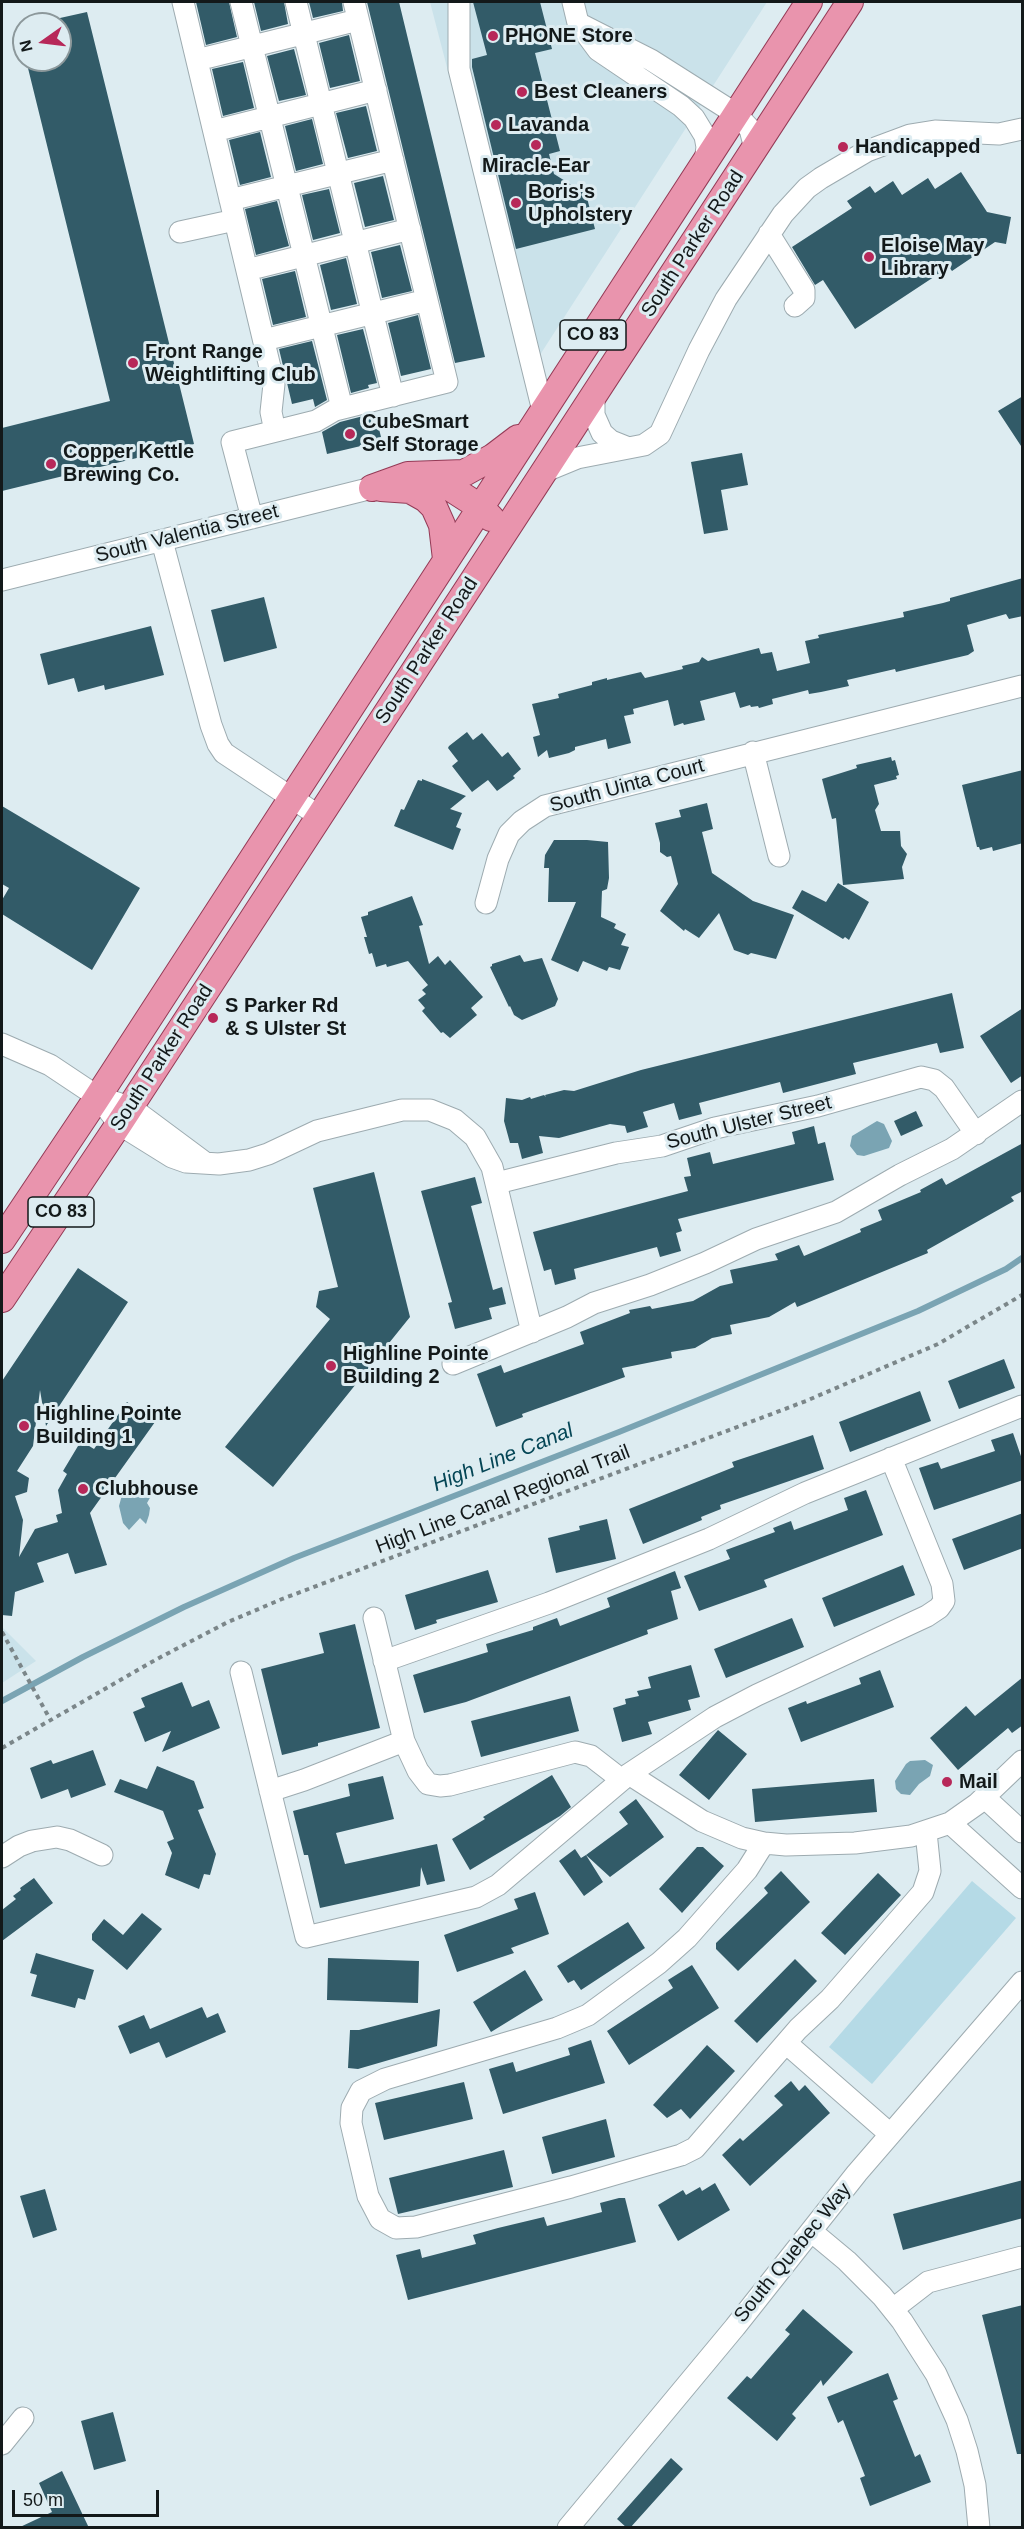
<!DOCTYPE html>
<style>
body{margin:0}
#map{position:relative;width:1024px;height:2529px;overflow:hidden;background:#ddecf1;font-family:Arial,sans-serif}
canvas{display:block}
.frame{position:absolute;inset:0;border:3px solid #13191a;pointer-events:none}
.north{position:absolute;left:12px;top:12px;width:60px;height:60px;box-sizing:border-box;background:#ddecf1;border:2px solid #8c989b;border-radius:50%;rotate:256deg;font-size:16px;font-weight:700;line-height:24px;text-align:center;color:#13191a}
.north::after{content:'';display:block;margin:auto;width:21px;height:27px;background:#b72859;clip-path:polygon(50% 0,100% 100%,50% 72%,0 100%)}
.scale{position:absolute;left:12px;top:2490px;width:147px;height:27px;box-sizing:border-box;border:3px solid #13191a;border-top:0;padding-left:8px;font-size:18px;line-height:21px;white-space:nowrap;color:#13191a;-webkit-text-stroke:4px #ddecf1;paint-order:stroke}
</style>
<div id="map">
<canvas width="1024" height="2529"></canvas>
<div class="frame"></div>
<div class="north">N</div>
<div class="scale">50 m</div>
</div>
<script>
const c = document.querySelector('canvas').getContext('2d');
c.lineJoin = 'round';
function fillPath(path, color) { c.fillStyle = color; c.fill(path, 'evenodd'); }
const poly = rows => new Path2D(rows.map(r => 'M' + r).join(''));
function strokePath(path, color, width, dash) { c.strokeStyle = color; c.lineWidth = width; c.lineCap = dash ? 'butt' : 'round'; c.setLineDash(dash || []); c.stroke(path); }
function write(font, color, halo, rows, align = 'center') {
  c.font = font + ' Arial,sans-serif'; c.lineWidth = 6; c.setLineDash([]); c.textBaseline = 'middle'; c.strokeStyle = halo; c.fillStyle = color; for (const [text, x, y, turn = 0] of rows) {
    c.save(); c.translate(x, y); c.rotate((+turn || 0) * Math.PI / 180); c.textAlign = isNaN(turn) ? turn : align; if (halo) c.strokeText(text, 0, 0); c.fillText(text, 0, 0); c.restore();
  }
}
fillPath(poly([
 [430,2,767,2,527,375],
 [2,1627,36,1661,2,1683]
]), '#cae2ea');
fillPath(poly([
 [972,1881,1016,1918,872,2084,829,2047]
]), '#b5dae6');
fillPath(poly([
 [877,1121,884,1124,892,1141,889,1148,864,1156,857,1155,850,1146,852,1136],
 [136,1486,145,1486,151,1496,147,1503,150,1508,149,1515,146,1524,140,1518,129,1530,123,1523,119,1506,122,1495,129,1488],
 [925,1760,933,1765,930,1776,919,1784,910,1795,901,1794,896,1789,895,1781,906,1764,910,1761]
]), '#7aa4b3');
strokePath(poly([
 [2,1701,83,1657,184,1607,294,1558,619,1432,918,1311,1006,1269,1022,1258]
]), '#7aa4b3', 6);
fillPath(poly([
 [196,2,229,2,237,37,206,45],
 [254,2,284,2,288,24,261,31],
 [309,2,342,2,343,11,313,18],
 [367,2,399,2,485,357,455,363],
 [473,2,540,2,552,49,535,53,560,151,549,154,554,174,586,194,595,229,516,249,472,67,472,59,487,55],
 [87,12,194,444,2,491,2,428,110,401,26,60,60,60,60,18],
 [349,35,360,81,330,88,319,43],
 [294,49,306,95,279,101,267,56],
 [243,62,254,108,223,116,212,69],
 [366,106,377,151,348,158,336,113],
 [312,119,323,164,296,171,285,126],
 [260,132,271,177,240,185,229,140],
 [961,172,987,212,1011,217,1006,244,995,242,952,271,949,267,855,329,823,280,815,285,792,247,852,208,847,201,870,186,875,193,893,181,902,195,928,178,935,189],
 [383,176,394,220,365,227,354,183],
 [329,189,340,233,313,240,302,195],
 [277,201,289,246,256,255,245,209],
 [400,245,412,291,382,298,371,252],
 [346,258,357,304,331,310,320,265],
 [295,271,306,317,273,325,262,279],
 [418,315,431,369,401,376,388,323],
 [363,329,377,383,368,385,369,388,351,393,337,335],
 [312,341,327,400,315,407,313,399,292,404,279,349],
 [1023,396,1023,449,998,411],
 [375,413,382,441,327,454,322,432,340,422],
 [742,453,748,485,721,490,728,530,704,534,691,462],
 [1023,578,1023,616,1009,619,1006,614,967,625,974,651,968,655,896,672,895,669,847,680,849,686,821,692,809,694,808,690,772,699,773,704,759,708,758,706,751,707,750,705,740,708,735,692,700,701,705,720,684,725,683,723,674,726,668,700,633,709,634,714,624,716,631,743,608,749,606,739,575,747,575,750,569,753,549,758,547,750,538,757,533,737,540,735,532,704,559,698,558,694,592,685,592,682,607,678,607,680,641,672,645,678,683,669,682,666,699,662,702,657,708,661,759,648,761,654,772,652,777,671,810,663,805,641,819,638,818,635,904,617,903,612,943,603,950,601,950,598],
 [264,597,277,648,224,662,211,610],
 [151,626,164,675,105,690,104,685,78,692,74,678,48,685,40,654],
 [467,732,473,740,482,733,502,757,508,752,521,769,513,776,515,778,497,791,488,780,472,792,452,766,458,761,448,748,449,746],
 [891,757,892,761,895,760,899,775,896,776,897,779,874,785,879,804,875,810,881,831,900,831,901,846,907,854,902,867,904,879,843,885,836,818,832,819,822,779,857,768,856,765],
 [1023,770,1023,843,993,851,992,847,980,850,979,847,977,847,962,785],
 [422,779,466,796,450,809,462,813,456,827,461,829,453,850,394,826,401,809,404,810,418,780,422,781],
 [707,803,713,829,702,832,712,873,753,901,794,915,776,959,751,953,748,955,734,950,719,913,699,938,685,929,684,931,660,911,678,884,671,856,667,857,660,852,660,843,655,823,681,817,679,810],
 [2,806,140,888,92,970,2,914,2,900,9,888,2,884],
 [554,840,587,840,608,842,609,878,607,889,602,891,601,917,616,924,614,928,626,934,621,945,629,947,620,970,609,967,607,971,583,961,578,972,551,960,576,902,548,902,549,868,544,868,545,855],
 [838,883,869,902,849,940,845,937,843,939,792,908,802,890,826,902],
 [412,896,423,925,419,926,429,964,438,956,445,965,450,960,483,997,471,1008,477,1015,450,1038,443,1032,441,1033,422,1011,425,1008,418,1000,426,994,422,990,428,985,408,961,387,967,386,964,376,967,372,953,369,954,364,937,367,937,361,917,368,915,368,912],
 [520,955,524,962,542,958,558,999,555,1006,522,1020,514,1015,510,1006,509,1007,490,967,492,966,492,964],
 [952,993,964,1048,940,1053,937,1043,853,1063,856,1074,783,1093,780,1082,699,1103,702,1114,679,1120,674,1103,643,1112,648,1127,627,1133,625,1126,610,1124,559,1138,539,1136,543,1153,522,1159,518,1143,510,1143,504,1121,506,1098,522,1100,530,1097,531,1099,544,1095,546,1097,545,1095,564,1090,574,1091,641,1070],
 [1023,1008,1023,1075,1011,1083,980,1036],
 [916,1111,923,1126,901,1136,894,1121],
 [814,1126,818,1144,825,1142,834,1180,678,1219,682,1231,676,1233,681,1251,660,1257,657,1247,574,1269,576,1279,555,1285,551,1269,544,1271,533,1232,688,1191,684,1177,691,1176,687,1158,710,1152,713,1164,795,1144,792,1132],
 [1023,1143,1023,1191,1011,1197,1014,1201,927,1250,928,1253,797,1307,795,1302,769,1317,730,1325,732,1334,712,1338,695,1348,671,1352,672,1358,622,1368,625,1377,522,1414,523,1417,496,1427,477,1374,501,1365,504,1373,584,1344,580,1332,630,1313,629,1310,650,1306,652,1309,693,1301,720,1286,733,1283,730,1270,778,1260,775,1254,799,1245,804,1256,861,1232,860,1229,882,1220,878,1210,921,1192,920,1190,942,1178,946,1185],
 [374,1172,410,1317,273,1487,225,1447,330,1319,316,1307,319,1291,338,1287,313,1188],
 [475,1177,482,1203,471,1206,493,1290,502,1287,506,1304,489,1308,492,1319,455,1329,448,1303,452,1302,421,1191],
 [78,1268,128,1302,46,1426,40,1390,33,1446,17,1471,29,1478,27,1492,15,1496,23,1520,19,1557,35,1529,58,1522,56,1515,62,1513,58,1490,67,1474,63,1471,81,1441,94,1449,127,1402,155,1422,90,1513,107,1565,75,1574,68,1553,37,1563,44,1582,15,1592,12,1616,2,1615,2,1381],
 [1004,1359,1015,1388,959,1409,948,1381],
 [920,1391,931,1421,850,1452,839,1422],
 [1013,1433,1023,1462,1023,1480,934,1510,919,1468,938,1462,941,1469,995,1451,991,1440],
 [813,1435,824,1469,720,1505,721,1509,701,1517,702,1520,643,1544,629,1509,734,1467,732,1462],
 [866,1490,883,1535,764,1580,767,1587,699,1611,684,1576,730,1559,726,1550,775,1532,773,1528,791,1521,794,1530,848,1510,844,1498],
 [1023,1513,1023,1548,964,1570,952,1539],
 [607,1519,616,1559,556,1573,548,1538,580,1530,579,1526],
 [903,1565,915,1595,834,1627,822,1598],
 [488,1570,498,1602,436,1620,437,1623,415,1630,405,1595],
 [675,1571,681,1588,671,1591,678,1619,647,1630,648,1634,466,1702,424,1713,413,1675,488,1652,486,1644,533,1630,533,1627,557,1618,560,1626,610,1607,607,1598],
 [792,1618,804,1647,726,1678,714,1649],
 [355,1624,380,1728,318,1743,318,1746,282,1755,261,1669,324,1653,319,1633],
 [691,1665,700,1697,688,1700,691,1710,648,1722,652,1734,622,1742,613,1708,626,1704,625,1699,639,1696,637,1691,651,1688,648,1677],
 [880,1670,894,1707,801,1742,788,1708,806,1701,807,1704,861,1684,859,1678],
 [1023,1677,1023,1725,1012,1733,1008,1728,958,1770,930,1738,966,1706,975,1716],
 [182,1682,192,1707,209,1700,220,1728,162,1752,171,1731,145,1742,133,1712,145,1707,141,1698],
 [570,1696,579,1731,481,1757,471,1721],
 [718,1730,747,1754,709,1800,679,1775],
 [93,1750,106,1785,71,1798,68,1789,41,1799,30,1768,51,1760,53,1764],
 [157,1766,194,1781,204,1808,198,1810,216,1854,210,1875,204,1874,199,1889,165,1875,172,1853,167,1842,174,1839,163,1811,114,1792,120,1779,147,1789],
 [552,1775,571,1807,560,1816,470,1870,452,1839,485,1819,483,1817],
 [383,1776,394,1819,336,1833,345,1864,437,1844,445,1881,427,1885,421,1867,420,1886,320,1908,308,1855,304,1855,293,1811,350,1796,348,1784],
 [874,1779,877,1812,755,1822,752,1789],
 [636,1799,664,1837,610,1877,586,1855,628,1824,619,1812],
 [697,1847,703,1847,724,1866,682,1913,659,1889],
 [575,1849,581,1858,586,1855,603,1882,584,1896,559,1861],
 [781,1871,810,1902,738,1971,716,1949,716,1943,768,1893,764,1888],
 [878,1873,901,1895,845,1955,821,1933],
 [34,1878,53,1903,2,1941,2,1910,16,1899,13,1896,21,1890,20,1888],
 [535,1892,549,1934,511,1948,514,1953,457,1972,444,1935,518,1909,514,1899],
 [142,1913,162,1929,127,1970,92,1940,92,1934,104,1919,123,1935],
 [628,1922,645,1948,581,1990,574,1980,568,1983,557,1966],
 [36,1953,94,1970,85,2000,78,1998,75,2008,31,1996,37,1975,30,1973],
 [328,1958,419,1961,418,2003,327,2000],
 [795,1959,817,1981,757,2043,734,2021],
 [692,1965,719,2008,629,2065,607,2031,673,1988,668,1980],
 [525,1970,543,2000,491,2032,473,2002],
 [202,2007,207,2018,218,2013,226,2032,166,2058,159,2042,130,2054,118,2026,144,2015,150,2029],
 [440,2009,437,2046,358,2069,348,2068,350,2030,359,2030],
 [591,2040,605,2083,503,2114,489,2069,513,2062,516,2072,570,2055,568,2048],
 [707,2045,735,2071,690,2119,681,2109,667,2118,653,2105],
 [791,2081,799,2091,805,2085,830,2113,750,2186,722,2155,740,2138,743,2141,783,2105,774,2096],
 [464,2082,473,2119,384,2140,375,2103],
 [606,2119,615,2157,552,2174,542,2137],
 [504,2150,513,2187,398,2214,389,2178],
 [1023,2180,1023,2218,903,2250,893,2214],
 [715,2183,730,2210,678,2241,658,2205,683,2190,686,2195,700,2187,702,2191],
 [45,2189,57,2230,33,2238,20,2196],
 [619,2198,625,2198,636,2242,408,2300,396,2255,420,2249,422,2258,476,2244,473,2235,498,2228,544,2217,547,2226,602,2212,600,2203],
 [1023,2305,1023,2454,1017,2454,982,2315],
 [803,2309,853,2352,823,2386,821,2380,792,2414,796,2418,777,2441,727,2398,747,2376,751,2379,790,2334,785,2330],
 [888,2373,898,2399,893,2401,915,2457,920,2454,931,2482,870,2506,860,2478,865,2476,843,2420,838,2423,827,2397],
 [113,2412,126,2461,94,2470,81,2421],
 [671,2458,683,2469,630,2528,627,2528,617,2519],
 [62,2471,89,2528,18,2528,52,2512,39,2483]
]), '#325b68');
const minor = poly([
 [183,2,274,384,271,412,275,431],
 [241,2,342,408],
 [296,2,393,396],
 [459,2,459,69,543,411],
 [573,2,578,23,598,50,681,106,694,118,705,136,707,147,705,162],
 [578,23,651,60,736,114,750,129,755,149],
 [197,60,358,20],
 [214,131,376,90],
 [230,200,393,160],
 [180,232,235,220],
 [769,234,804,290,804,298,795,306],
 [247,270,410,229],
 [264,340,427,300],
 [594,395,594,415,602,433,611,441,626,447],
 [543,472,577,458,644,445,660,434,699,350,726,299,783,214,807,188,821,178,867,151,910,135,935,131,999,134,1022,129],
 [252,518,232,442,316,421,335,410,447,382,354,2],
 [162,541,211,725,218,744,224,753,319,816],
 [2,580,372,488],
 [753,752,779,856],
 [486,903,498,859,509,834,522,821,545,806,1022,686],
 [2,1044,50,1065,98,1097,130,1107,204,1162],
 [98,1097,119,1124,172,1157,186,1162,219,1164,249,1160,268,1154,317,1131,402,1110,430,1110,455,1120,475,1137,492,1167,532,1332],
 [497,1183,616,1153,662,1146,715,1128,818,1106,921,1077,934,1080,944,1088,976,1134],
 [453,1364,567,1317,594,1303,650,1285,705,1263,756,1239,836,1212,900,1175,952,1149,1022,1101],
 [374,1618,404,1741,418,1771,428,1784,440,1786,450,1785,575,1752,591,1756,622,1780],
 [384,1661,549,1603,709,1539,805,1493,1022,1406],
 [241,1672,306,1937,476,1897,498,1885,629,1774,715,1717,757,1695,927,1616,939,1608,944,1601,942,1584,891,1458],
 [629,1774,702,1821,742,1838,764,1843,786,1845,855,1843,911,1836,950,1823,977,1804,1022,1761],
 [270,1791,304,1780,404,1741],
 [984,1797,1022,1832],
 [950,1823,1022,1888],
 [764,1843,747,1870,687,1938,659,1963,588,2015,557,2028,385,2079,361,2091,352,2108,351,2123,368,2196,380,2219,396,2228,416,2227,571,2187,681,2155,695,2148,798,2029,830,1999,923,1892,930,1871,926,1832],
 [2,1857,19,1846,32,1841,57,1837,70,1840,102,1855],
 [786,2043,890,2134],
 [811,2231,847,2261,882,2296,902,2321,936,2374,957,2420,967,2451,975,2485,979,2528],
 [893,2309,928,2282,1022,2257],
 [2,2444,23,2418],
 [568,2528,735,2327,857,2173,1022,1982]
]);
const major = poly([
 [423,476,449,487,480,507,491,518],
 [372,488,408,475,464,473,493,457,518,438],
 [381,488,410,490,426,499,434,507,442,525,446,559],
 [2,1240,95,1101,809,2],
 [2,1299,119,1124,850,2]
]);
strokePath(minor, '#9dabb0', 23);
strokePath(major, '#943a56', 28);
strokePath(poly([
 [2,1632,51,1721],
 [2,1748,157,1659,228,1622,282,1599,806,1401,938,1344,1022,1295]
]), '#7b8689', 4, [4.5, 4.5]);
strokePath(minor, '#fff', 21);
strokePath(major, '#e994ad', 26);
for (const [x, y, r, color] of [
 [493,36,6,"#b72859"],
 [522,92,6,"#b72859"],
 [496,125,6,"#b72859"],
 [536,145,6,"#b72859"],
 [843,147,6,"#b72859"],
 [516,203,6,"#b72859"],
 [869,257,6,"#b72859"],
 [133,363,6,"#b72859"],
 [350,434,6,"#b72859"],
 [51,464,6,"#b72859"],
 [213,1018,6,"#b72859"],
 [331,1366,6,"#b72859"],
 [24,1426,6,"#b72859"],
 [83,1489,6,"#b72859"],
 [947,1782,6,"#b72859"]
]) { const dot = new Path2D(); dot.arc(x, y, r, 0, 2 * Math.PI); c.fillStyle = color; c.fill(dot); strokePath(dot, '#ddecf1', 2); }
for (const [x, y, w] of [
 [593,335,66],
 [61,1212,66]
]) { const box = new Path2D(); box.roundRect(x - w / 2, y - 15, w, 30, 4.5); c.fillStyle = '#ddecf1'; c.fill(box); strokePath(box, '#13191a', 1.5); }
write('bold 18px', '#13191a', null, [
 ["CO 83",593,335],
 ["CO 83",61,1212]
]);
write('bold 20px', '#13191a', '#ddecf1', [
 ["PHONE Store",505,36],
 ["Best Cleaners",534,92],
 ["Lavanda",508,125],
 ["Handicapped",855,147],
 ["Miracle-Ear",536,166,"center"],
 ["Boris's",528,192],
 ["Upholstery",528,215],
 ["Eloise May",881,246],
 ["Library",881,269],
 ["Front Range",145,352],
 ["Weightlifting Club",145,375],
 ["CubeSmart",362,422],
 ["Self Storage",362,445],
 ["Copper Kettle",63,452],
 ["Brewing Co.",63,475],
 ["S Parker Rd",225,1006],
 ["& S Ulster St",225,1029],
 ["Highline Pointe",343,1354],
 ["Building 2",343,1377],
 ["Highline Pointe",36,1414],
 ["Building 1",36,1437],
 ["Clubhouse",95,1489],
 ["Mail",959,1782]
], 'left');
write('20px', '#13191a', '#ddecf1', [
 ["South Parker Road",693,244,-57],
 ["South Valentia Street",187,534,-14],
 ["South Parker Road",427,651,-57],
 ["South Uinta Court",627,786,-15],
 ["South Parker Road",162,1058,-57],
 ["South Ulster Street",749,1123,-14],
 ["High Line Canal Regional Trail",503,1500,-21],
 ["South Quebec Way",793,2253,-51]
]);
write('italic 21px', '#054656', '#ddecf1', [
 ["High Line Canal",503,1458,-22]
]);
</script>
